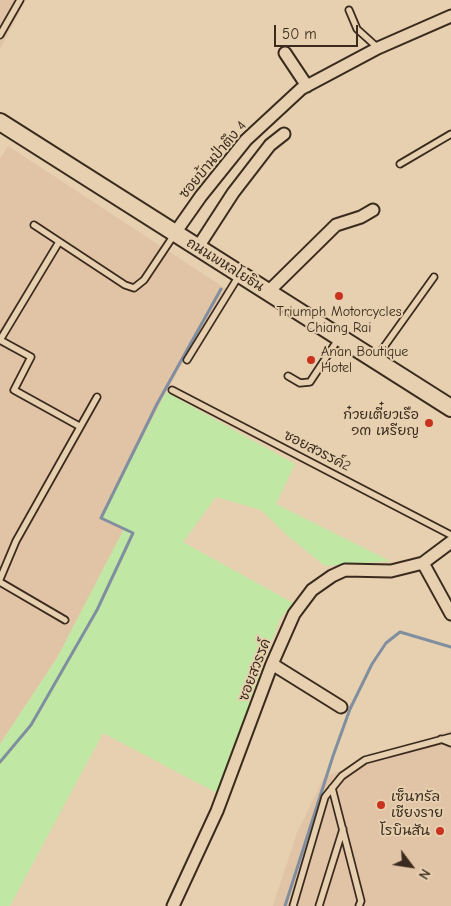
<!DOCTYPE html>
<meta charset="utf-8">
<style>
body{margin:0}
#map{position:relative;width:451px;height:906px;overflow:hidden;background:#e6d0af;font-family:"Comic Neue",sans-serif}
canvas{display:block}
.north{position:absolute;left:386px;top:841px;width:50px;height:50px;-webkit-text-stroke:4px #e6d0af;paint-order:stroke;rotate:121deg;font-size:14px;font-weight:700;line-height:20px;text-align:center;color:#3b2a1e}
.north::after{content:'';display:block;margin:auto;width:18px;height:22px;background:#3b2a1e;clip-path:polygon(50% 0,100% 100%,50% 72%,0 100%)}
.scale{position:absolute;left:274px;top:25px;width:84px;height:22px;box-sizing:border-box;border:2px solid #3b2a1e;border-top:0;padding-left:6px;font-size:15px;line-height:18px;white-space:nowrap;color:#3b2a1e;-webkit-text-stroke:4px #e6d0af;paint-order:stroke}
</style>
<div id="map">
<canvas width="451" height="906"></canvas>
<div class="north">N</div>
<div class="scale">50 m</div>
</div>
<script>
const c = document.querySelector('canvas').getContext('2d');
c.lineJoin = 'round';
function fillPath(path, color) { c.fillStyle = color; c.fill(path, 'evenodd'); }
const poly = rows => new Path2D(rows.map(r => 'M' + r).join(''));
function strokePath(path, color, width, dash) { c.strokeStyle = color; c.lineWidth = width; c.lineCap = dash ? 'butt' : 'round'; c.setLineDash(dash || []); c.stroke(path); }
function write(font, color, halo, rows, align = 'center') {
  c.font = font + ' "Comic Neue","Playpen Sans Thai",sans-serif'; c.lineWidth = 4; c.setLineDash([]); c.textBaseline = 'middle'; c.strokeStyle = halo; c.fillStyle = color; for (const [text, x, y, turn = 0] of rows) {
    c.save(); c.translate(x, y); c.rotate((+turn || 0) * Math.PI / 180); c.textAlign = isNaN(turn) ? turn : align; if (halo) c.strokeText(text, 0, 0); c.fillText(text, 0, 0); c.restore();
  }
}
fillPath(poly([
 [0,0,26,0,0,49],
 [8,146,226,289,166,392,102,518,124,529,57,658,0,744,0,159],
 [451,730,451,906,273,906,297,833,324,777]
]), '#e1c3a6');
fillPath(poly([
 [166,392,295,464,276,504,390,561,325,566,289,537,261,510,216,497,183,542,293,603,280,619,217,793,103,733,10,906,0,906,0,744,57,658,124,529,101,518]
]), '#c0e8a4');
strokePath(poly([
 [0,762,31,725,97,610,133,533,101,518,157,404,221,289],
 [285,906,333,756,350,709,372,664,386,643,400,632,451,647]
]), '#808fa0', 3);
const lane = poly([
 [349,10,357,29,378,48],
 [0,35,20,0],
 [400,164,451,134],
 [34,225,125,285,134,288,144,280,174,235],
 [59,242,0,340,31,357,14,390,79,426],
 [376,358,434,277],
 [187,360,240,274],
 [288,376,300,383,310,382,339,338],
 [172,390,451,535],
 [0,579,16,541,97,397],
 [0,582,65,620],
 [441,739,451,743],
 [332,788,361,901,359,906],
 [293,906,325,797,342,776,365,760,451,737],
 [319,906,343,829]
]);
const street = poly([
 [285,53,307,86],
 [175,233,201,196,246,140,301,89,378,48,451,16],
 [198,247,233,193,270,145,284,134],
 [268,292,336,225,361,217,373,210],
 [423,563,451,614],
 [272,664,341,707],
 [173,906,217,811,272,664,294,614,312,590,332,576,345,570,391,571,423,563,451,542]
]);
const secondary = poly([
 [0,122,451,408]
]);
strokePath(lane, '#3b2a1e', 9);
strokePath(street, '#3b2a1e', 15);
strokePath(secondary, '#3b2a1e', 20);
strokePath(lane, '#e6d0af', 5.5);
strokePath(street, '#e6d0af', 11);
strokePath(secondary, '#e6d0af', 16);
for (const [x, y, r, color] of [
 [339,296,5,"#c8321e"],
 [311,360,5,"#c8321e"],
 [429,423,5,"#c8321e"],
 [381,805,5,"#c8321e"],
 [440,831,5,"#c8321e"]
]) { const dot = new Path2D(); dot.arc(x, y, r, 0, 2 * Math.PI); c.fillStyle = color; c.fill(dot); strokePath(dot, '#e6d0af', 2); }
write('14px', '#3b2a1e', '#e6d0af', [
 ["ซอยบ้านป่าตึง 4",213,160,-50],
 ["ถนนพหลโยธิน",225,265,32],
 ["ซอยสวรรค์2",317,451,27],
 ["ซอยสวรรค์",255,670,-69]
]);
write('14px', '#3b2a1e', '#e6d0af', [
 ["Triumph Motorcycles",339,312,"center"],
 ["Chiang Rai",339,328,"center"],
 ["Anan Boutique",321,352],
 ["Hotel",321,368],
 ["ก๋วยเตี๋ยวเรือ",419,415,"right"],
 ["๑๓ เหรียญ",419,431,"right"],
 ["เซ็นทรัล",391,797],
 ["เชียงราย",391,813],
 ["โรบินสัน",430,831,"right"]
], 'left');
</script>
